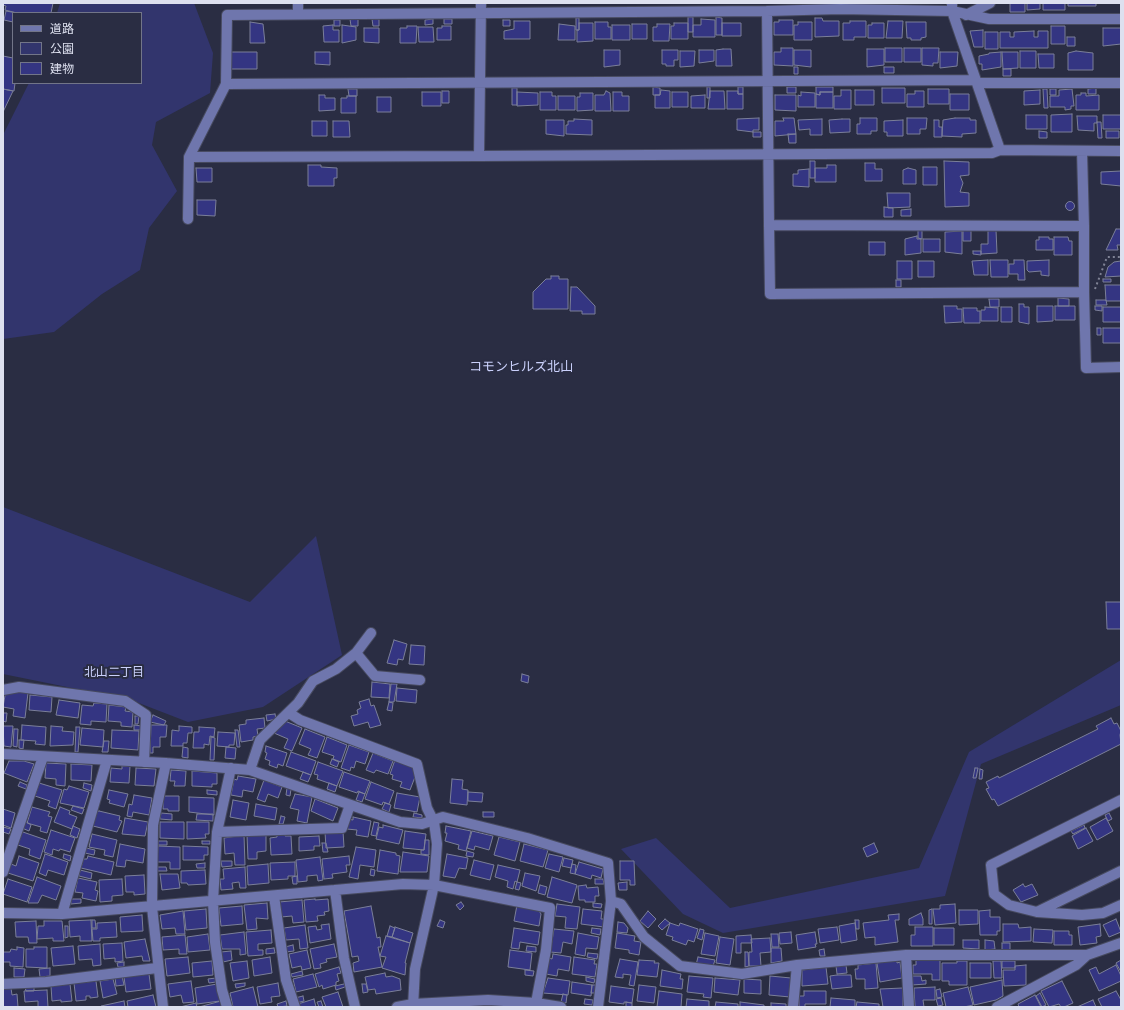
<!DOCTYPE html>
<meta charset="utf-8">
<style>
body{margin:0}
#map{position:relative;width:1124px;height:1010px;overflow:hidden;background:#2a2d43;font-family:"Space Grotesk","Noto Sans JP",sans-serif}
canvas{display:block}
.frame{position:absolute;inset:0;border:4px solid #dde0ef;pointer-events:none}
.legend{position:absolute;left:12px;top:12px;width:130px;height:72px;box-sizing:border-box;background:#2a2d43;border:1px solid #727588;margin:0;padding:5px 7px;list-style:none;font-size:12px;color:#dde0ef}
.legend li{display:flex;align-items:center;gap:8px;height:20px}
.legend b{width:20px;border:1px solid #727588}
</style>
<div id="map">
<canvas width="1124" height="1010"></canvas>
<div class="frame"></div>
<ul class="legend">
<li><b style="height:5px;background:#6f76ad"></b>道路</li>
<li><b style="height:11px;background:#32356d"></b>公園</li>
<li><b style="height:11px;background:#343582"></b>建物</li>
</ul>
</div>
<script>
const c = document.querySelector('canvas').getContext('2d');
c.lineJoin = 'round';
function fillPath(path, color) { c.fillStyle = color; c.fill(path, 'evenodd'); }
const poly = rows => new Path2D(rows.map(r => 'M' + r).join(''));
function strokePath(path, color, width, dash) { c.strokeStyle = color; c.lineWidth = width; c.lineCap = dash ? 'butt' : 'round'; c.setLineDash(dash || []); c.stroke(path); }
function write(font, color, halo, rows, align = 'center') {
  c.font = font + ' "Space Grotesk","Noto Sans JP",sans-serif'; c.lineWidth = 4; c.setLineDash([]); c.textBaseline = 'middle'; c.strokeStyle = halo; c.fillStyle = color; for (const [text, x, y, turn = 0] of rows) {
    c.save(); c.translate(x, y); c.rotate((+turn || 0) * Math.PI / 180); c.textAlign = isNaN(turn) ? turn : align; if (halo) c.strokeText(text, 0, 0); c.fillText(text, 0, 0); c.restore();
  }
}
fillPath(poly([
 [60,3,194,3,213,53,210,93,156,122,152,145,177,191,149,228,140,270,102,294,54,332,3,339,3,135,29,83,141,83,141,13,57,13],
 [3,507,250,602,316,536,342,655,263,707,188,722,131,700,3,674],
 [1121,660,1121,705,981,764,945,896,723,933,683,914,621,849,656,838,730,908,919,868,969,752]
]), '#32356d');
const building = poly([
 [3,3,53,3,51,13,17,13,5,10,6,6,3,5,3,3],
 [1010,3,1025,3,1025,12,1010,12,1010,3],
 [1027,3,1040,3,1040,9,1027,10,1027,3],
 [1043,3,1065,3,1065,10,1043,10,1043,3],
 [1068,3,1096,3,1096,6,1068,6,1068,3],
 [6,11,17,13,13,13,13,22,4,20,6,11],
 [688,17,693,17,693,32,688,32,688,17],
 [716,17,722,18,722,35,716,35,716,17],
 [576,18,579,18,579,30,576,30,576,18],
 [815,18,822,18,823,21,839,21,839,36,815,37,815,18],
 [350,19,358,19,358,26,351,26,350,19],
 [372,19,379,19,379,26,373,26,372,19],
 [433,19,433,24,425,25,425,20,433,19],
 [444,19,452,19,452,24,444,24,444,19],
 [701,19,715,20,715,37,693,37,693,25,701,25,701,19],
 [334,20,340,20,340,26,334,26,334,20],
 [503,20,510,20,510,26,503,26,503,20],
 [779,20,793,20,793,35,774,35,774,22,779,22,779,20],
 [514,21,530,21,530,39,504,39,504,31,514,29,514,21],
 [850,21,866,21,866,37,854,37,854,40,843,40,843,23,850,23,850,21],
 [888,21,903,21,902,38,886,38,888,21],
 [250,22,263,24,265,43,250,43,250,22],
 [595,22,608,22,608,27,611,27,611,39,595,39,595,22],
 [798,22,812,22,812,40,794,40,794,25,798,25,798,22],
 [906,22,926,22,926,37,921,38,921,40,911,40,911,38,907,38,906,22],
 [579,23,593,23,593,41,577,42,577,30,579,30,579,23],
 [674,23,688,23,688,39,671,39,671,26,674,26,674,23],
 [722,23,741,23,741,36,722,36,722,23],
 [872,23,884,23,884,38,868,38,868,25,872,25,872,23],
 [559,24,575,26,575,40,558,40,559,24],
 [632,24,647,24,647,39,632,39,632,24],
 [657,24,670,24,669,41,653,41,653,27,657,27,657,24],
 [333,25,333,30,339,30,339,42,324,42,323,26,333,25],
 [342,25,356,27,356,40,342,43,342,25],
 [612,25,630,25,630,40,612,40,612,25],
 [407,26,417,26,416,43,400,43,400,28,407,28,407,26],
 [442,26,451,26,451,40,437,40,437,28,442,28,442,26],
 [1051,26,1065,26,1065,44,1051,44,1051,26],
 [418,27,433,27,434,42,419,42,418,27],
 [364,28,379,28,379,43,364,42,364,28],
 [1103,28,1121,28,1121,44,1103,46,1103,28],
 [983,30,983,47,974,47,970,31,983,30],
 [1034,31,1034,37,1038,37,1038,31,1048,31,1048,48,1000,48,1000,32,1010,32,1010,37,1014,37,1014,32,1034,31],
 [985,32,998,32,998,49,985,49,985,32],
 [1067,37,1075,37,1075,46,1067,46,1067,37],
 [781,48,793,48,793,66,774,65,774,52,781,52,781,48],
 [885,48,902,48,902,62,885,62,885,48],
 [904,48,921,48,921,62,904,62,904,48],
 [922,48,939,48,938,63,933,63,933,66,922,65,922,48],
 [723,49,731,49,732,66,716,66,716,50,723,49],
 [867,49,884,49,884,65,867,67,867,49],
 [604,50,620,50,620,65,604,67,604,50],
 [662,50,678,50,678,60,674,60,674,66,666,66,666,64,662,64,662,50],
 [699,50,714,50,714,61,699,63,699,50],
 [794,50,811,50,811,67,794,65,794,50],
 [680,51,695,51,694,66,680,67,680,51],
 [1020,51,1036,51,1036,68,1020,68,1020,51],
 [1076,51,1093,53,1093,70,1068,70,1068,53,1076,51],
 [231,52,257,52,257,69,231,69,231,52],
 [315,52,330,52,330,65,315,64,315,52],
 [940,52,958,52,957,66,940,68,940,52],
 [1001,52,1001,67,982,70,982,64,979,64,979,56,989,54,989,53,1001,52],
 [1002,52,1018,52,1018,68,1003,69,1002,52],
 [1038,54,1054,54,1054,68,1039,68,1038,54],
 [3,56,13,58,13,83,15,83,14,91,3,89,3,56],
 [794,67,798,67,798,74,794,74,794,67],
 [884,67,894,67,894,73,884,73,884,67],
 [1003,69,1011,69,1011,76,1003,76,1003,69],
 [653,87,660,88,660,95,653,95,653,87],
 [707,87,710,87,710,98,707,98,707,87],
 [738,87,743,87,743,94,738,94,738,87],
 [787,87,796,87,796,93,787,93,787,87],
 [816,87,833,87,833,92,820,92,820,95,816,94,816,87],
 [512,88,517,88,517,105,512,105,512,88],
 [882,88,905,88,905,103,882,103,882,88],
 [1096,88,1096,94,1088,94,1088,89,1096,88],
 [3,89,13,91,3,112,3,89],
 [348,89,357,89,357,96,349,96,348,89],
 [928,89,949,89,949,104,928,104,928,89],
 [1043,89,1047,89,1048,108,1044,108,1043,89],
 [1050,89,1056,89,1056,95,1050,95,1050,89],
 [1072,89,1074,106,1071,106,1071,109,1065,110,1065,107,1050,107,1050,96,1059,96,1059,90,1072,89],
 [661,90,670,91,670,108,655,108,655,95,660,95,661,90],
 [841,90,851,90,851,109,834,109,834,96,841,96,841,90],
 [855,90,874,90,874,105,855,105,855,90],
 [1040,90,1040,104,1024,105,1024,91,1040,90],
 [442,91,449,91,449,103,442,103,442,91],
 [606,91,610,93,611,111,595,111,595,95,604,95,606,91],
 [710,91,724,91,725,109,708,109,710,91],
 [727,91,738,91,738,94,743,94,743,109,727,109,727,91],
 [915,91,924,91,924,107,907,107,907,94,915,94,915,91],
 [422,92,441,92,441,106,422,106,422,92],
 [517,92,538,93,538,105,517,106,517,92],
 [540,92,552,92,552,96,556,96,556,110,540,110,540,92],
 [613,92,622,92,622,96,629,96,629,111,613,111,613,92],
 [672,92,688,92,688,107,672,107,672,92],
 [801,92,815,93,815,107,798,107,798,95,801,96,801,92],
 [820,92,833,92,833,108,816,108,816,94,820,95,820,92],
 [580,93,593,93,593,110,577,111,577,97,580,97,580,93],
 [1081,93,1086,93,1086,96,1099,95,1099,110,1076,110,1076,95,1081,95,1081,93],
 [950,94,969,94,969,110,950,110,950,94],
 [319,95,325,95,325,98,335,98,335,110,319,111,319,95],
 [705,95,705,108,691,108,691,96,705,95],
 [775,95,796,95,796,111,775,110,775,95],
 [347,96,356,96,356,113,341,113,341,98,347,98,347,96],
 [558,96,575,96,575,110,558,110,558,96],
 [377,97,391,97,391,112,377,112,377,97],
 [1072,114,1072,132,1051,132,1051,115,1072,114],
 [1026,115,1047,115,1047,129,1026,129,1026,115],
 [1103,115,1121,115,1121,129,1103,129,1103,115],
 [1077,116,1097,116,1097,123,1094,123,1094,131,1078,130,1077,116],
 [759,118,759,130,753,130,753,132,737,130,737,119,759,118],
 [783,118,794,118,796,134,775,136,775,121,784,121,783,118],
 [860,118,877,118,877,131,871,131,871,134,857,134,857,124,860,124,860,118],
 [907,118,927,118,926,129,920,129,920,134,907,134,907,118],
 [955,118,970,118,970,120,976,120,976,133,962,134,962,137,942,136,943,120,955,118],
 [574,119,592,120,592,135,566,134,566,125,568,125,568,121,574,121,574,119],
 [822,119,822,135,810,135,810,129,799,130,798,120,822,119],
 [842,119,850,119,850,132,830,133,829,120,842,119],
 [546,120,564,120,564,136,546,134,546,120],
 [903,120,903,136,887,136,887,132,884,132,884,121,903,120],
 [934,120,939,120,939,127,942,127,942,137,934,137,934,120],
 [312,121,327,121,327,136,312,136,312,121],
 [333,121,349,121,350,137,333,137,333,121],
 [1097,122,1101,122,1102,138,1098,138,1097,122],
 [1039,131,1047,132,1047,138,1039,138,1039,131],
 [1106,131,1119,131,1119,138,1106,138,1106,131],
 [753,132,761,132,761,137,753,137,753,132],
 [788,134,796,134,796,143,789,143,788,134],
 [810,161,815,161,815,178,810,178,810,161],
 [944,161,969,162,969,175,960,176,963,183,960,192,969,193,969,206,945,207,944,161],
 [865,163,875,163,875,169,882,169,882,181,865,181,865,163],
 [308,165,321,165,321,167,337,168,337,178,334,178,334,186,308,186,308,165],
 [827,165,836,165,836,182,815,182,815,168,827,168,827,165],
 [923,167,937,167,937,185,923,185,923,167],
 [196,168,212,168,212,182,197,182,196,168],
 [908,168,916,170,916,184,903,184,903,170,908,168],
 [809,169,809,187,793,186,793,174,798,174,798,170,809,169],
 [1121,171,1121,186,1101,184,1101,172,1121,171],
 [887,193,910,193,910,207,888,208,887,193],
 [197,200,216,200,215,216,197,215,197,200],
 '1065.5 206a4.5 4.5 0 1 1 9 0a4.5 4.5 0 1 1-9 0Z',
 [884,207,893,208,893,217,884,217,884,207],
 [911,209,911,216,901,216,901,210,911,209],
 [1116,229,1121,229,1121,245,1117,245,1118,250,1106,250,1116,229],
 [918,230,922,230,922,239,918,238,918,230],
 [963,230,971,230,971,241,963,241,963,230],
 [988,230,996,230,997,253,981,254,981,244,988,244,988,230],
 [962,231,962,254,945,252,945,232,962,231],
 [917,236,917,239,921,239,921,253,905,255,905,239,917,236],
 [1039,237,1049,237,1049,239,1053,239,1053,250,1036,250,1036,240,1039,240,1039,237],
 [1054,237,1068,237,1069,241,1072,241,1072,255,1054,255,1054,237],
 [923,239,940,239,940,252,923,252,923,239],
 [869,242,885,242,885,255,869,255,869,242],
 [973,251,981,251,981,255,973,254,973,251],
 [988,260,988,275,974,275,972,261,988,260],
 [990,260,1008,260,1008,277,991,277,990,260],
 [1014,260,1024,260,1025,280,1018,280,1018,274,1009,274,1009,264,1014,264,1014,260],
 [1049,260,1049,276,1041,275,1041,271,1029,272,1027,270,1027,261,1049,260],
 [897,261,912,261,912,279,897,279,897,261],
 [918,261,934,261,934,277,918,277,918,261],
 [1121,261,1121,276,1105,277,1108,267,1114,262,1121,261],
 [551,276,559,276,559,279,568,279,568,309,533,309,533,292,546,279,551,279,551,276],
 [1103,279,1111,279,1111,282,1103,282,1103,279],
 [896,280,901,280,901,287,896,287,896,280],
 [1105,285,1121,285,1121,301,1106,301,1105,285],
 [571,287,577,287,595,306,595,314,582,314,582,311,570,311,571,287],
 [1058,298,1069,299,1069,306,1058,306,1058,298],
 [989,299,999,299,999,307,990,307,989,299],
 [1096,300,1106,300,1107,305,1096,305,1096,300],
 [1019,304,1024,304,1024,307,1029,307,1029,324,1019,322,1019,304],
 [944,306,957,306,957,309,962,309,962,322,945,323,944,306],
 [1037,306,1053,306,1053,321,1037,322,1037,306],
 [1055,306,1075,306,1075,320,1055,320,1055,306],
 [1095,306,1102,306,1102,311,1095,310,1095,306],
 [985,307,998,308,998,321,981,321,981,310,985,310,985,307],
 [1001,307,1012,307,1012,322,1001,322,1001,307],
 [1103,307,1121,307,1121,322,1103,322,1103,307],
 [963,308,977,308,977,311,980,311,980,323,964,323,963,308],
 [1097,328,1101,328,1101,335,1097,335,1097,328],
 [1103,328,1121,328,1121,343,1103,343,1103,328],
 [1106,602,1121,602,1121,629,1107,629,1106,602],
 [394,640,407,644,403,660,398,659,397,665,387,663,394,640],
 [411,645,425,646,424,665,409,664,411,645],
 [522,674,529,676,528,683,521,681,522,674],
 [372,682,390,684,389,698,371,697,372,682],
 [391,684,397,684,394,702,389,702,391,684],
 [397,688,417,690,416,703,396,701,397,688],
 [6,690,28,693,25,718,13,716,14,709,3,707,6,690],
 [30,695,52,697,51,712,29,710,30,695],
 [369,699,371,706,374,705,381,725,370,728,368,722,354,726,351,716,358,714,357,710,361,708,359,702,369,699],
 [59,700,80,703,78,718,56,715,59,700],
 [389,702,393,703,392,711,387,710,389,702],
 [94,703,107,704,106,722,91,721,91,725,80,724,82,705,93,706,94,703],
 [109,705,126,707,125,711,133,712,132,727,121,726,121,722,108,721,109,705],
 [3,713,7,713,6,722,3,721,3,713],
 [275,714,276,719,267,721,266,715,275,714],
 [153,715,166,721,164,725,150,722,153,715],
 [135,716,139,716,138,724,135,724,135,716],
 [264,718,265,728,257,729,258,736,253,737,253,740,241,742,239,725,246,724,246,720,264,718],
 [1111,718,1114,724,1117,723,1121,731,1120,735,1121,744,998,806,994,799,992,800,986,789,989,788,986,782,998,776,999,778,1098,729,1096,726,1111,718],
 [285,721,302,728,292,751,284,748,288,739,274,733,285,721],
 [22,725,46,727,45,745,35,744,36,741,21,740,22,725],
 [134,725,142,726,141,730,134,730,134,725],
 [151,725,167,725,166,737,160,737,160,747,153,747,153,753,150,753,151,725],
 [3,726,13,726,11,747,4,746,3,726],
 [51,726,63,727,62,731,74,732,73,745,50,746,51,726],
 [179,726,192,727,192,733,188,733,187,743,183,743,183,746,171,746,172,730,179,731,179,726],
 [76,727,80,727,78,752,75,752,76,727],
 [199,727,215,728,214,737,210,736,209,745,204,744,204,748,193,748,194,732,199,732,199,727],
 [82,728,104,730,103,747,80,745,82,728],
 [14,729,18,729,17,747,13,746,14,729],
 [305,729,325,737,317,758,308,755,311,749,299,744,305,729],
 [112,730,139,731,138,750,111,748,112,730],
 [235,730,238,730,240,747,237,747,235,730],
 [218,732,235,733,234,745,229,745,229,747,217,746,218,732],
 [211,737,215,738,214,760,210,760,211,737],
 [327,737,347,745,341,762,333,759,334,756,322,752,327,737],
 [19,740,24,740,23,749,19,748,19,740],
 [104,741,109,741,108,752,102,752,104,741],
 [349,745,369,752,365,764,356,761,354,768,351,767,350,771,341,768,349,745],
 [266,746,287,753,283,766,278,764,277,768,269,765,270,761,265,759,267,753,265,752,266,746],
 [183,747,188,748,188,758,182,757,183,747],
 [226,747,236,748,235,759,225,758,226,747],
 [291,752,316,761,311,775,286,766,291,752],
 [373,753,393,761,388,774,376,770,374,773,366,770,373,753],
 [332,759,339,762,337,767,330,764,332,759],
 [395,760,414,767,415,777,410,790,400,787,402,782,392,779,393,775,390,774,395,760],
 [9,761,24,761,34,764,27,782,4,773,9,761],
 [318,762,343,771,337,786,317,779,318,775,314,774,318,762],
 [46,763,66,764,65,786,56,785,56,779,45,778,46,763],
 [71,764,92,765,91,781,71,780,71,764],
 [122,766,130,766,129,783,110,782,111,768,122,769,122,766],
 [136,768,156,769,154,786,135,785,136,768],
 [975,768,978,768,976,778,973,778,975,768],
 [980,769,983,770,982,779,979,779,980,769],
 [171,770,186,771,185,786,174,786,175,781,170,781,171,770],
 [192,771,217,773,217,784,212,784,212,787,192,786,192,771],
 [303,772,311,775,308,782,300,779,303,772],
 [344,772,370,781,365,794,358,791,357,793,339,787,344,772],
 [238,776,256,779,253,792,243,790,242,797,231,795,234,779,237,780,238,776],
 [452,779,463,780,462,789,468,790,467,805,450,803,452,779],
 [264,780,282,787,278,798,268,794,265,802,257,799,264,780],
 [20,782,27,785,26,789,18,786,20,782],
 [371,782,394,791,389,804,383,802,382,805,365,799,371,782],
 [39,783,62,790,56,809,48,806,50,801,35,796,39,783],
 [84,783,92,785,91,791,83,788,84,783],
 [329,783,337,786,335,792,327,789,329,783],
 [69,786,89,792,84,808,60,803,64,789,67,790,69,786],
 [287,788,291,789,290,796,286,795,287,788],
 [109,790,128,794,124,807,109,803,110,800,107,799,109,790],
 [207,790,217,791,217,795,207,794,207,790],
 [359,792,365,794,362,802,356,800,359,792],
 [468,792,483,793,482,802,468,801,468,792],
 [397,793,420,797,417,812,394,808,397,793],
 [295,794,312,797,307,823,297,821,299,810,290,808,295,794],
 [134,795,152,798,149,815,133,812,132,817,127,816,129,804,132,805,134,795],
 [163,796,179,796,179,811,168,811,168,809,163,809,163,796],
 [189,797,214,798,214,815,189,812,189,797],
 [315,799,338,808,333,821,311,811,315,799],
 [233,800,249,803,246,820,230,817,233,800],
 [385,803,391,805,389,812,382,809,385,803],
 [256,804,277,808,275,820,254,816,256,804],
 [73,806,84,809,82,814,71,810,73,806],
 [32,807,50,812,48,816,52,817,47,833,40,831,41,827,27,823,32,807],
 [60,807,70,811,69,814,77,817,72,829,54,822,60,807],
 [3,809,15,813,11,828,3,825,3,809],
 [99,811,120,816,119,820,122,821,117,832,93,826,96,812,99,811],
 [483,812,494,812,494,817,483,817,483,812],
 [161,813,172,814,172,820,160,819,161,813],
 [414,813,422,815,422,818,413,817,414,813],
 [1109,813,1112,819,1108,821,1105,815,1109,813],
 [197,814,213,814,213,821,196,820,197,814],
 [281,816,285,817,283,824,279,824,281,816],
 [353,817,371,821,368,837,356,835,357,830,347,829,348,819,353,820,353,817],
 [125,818,148,822,145,836,122,834,125,818],
 [1106,818,1113,831,1097,840,1090,827,1106,818],
 [24,820,31,825,29,831,22,828,24,820],
 [160,822,184,822,184,839,160,838,160,822],
 [187,822,209,822,209,834,205,834,206,838,187,839,187,822],
 [374,822,379,823,376,836,371,835,374,822],
 [383,825,403,830,399,844,376,839,379,827,383,828,383,825],
 [1084,825,1085,828,1073,834,1071,831,1084,825],
 [73,826,80,829,77,838,70,835,73,826],
 [446,826,471,831,466,851,458,849,459,845,445,841,447,833,445,833,446,826],
 [3,827,11,829,9,834,3,832,3,827],
 [1086,828,1093,841,1078,849,1072,836,1086,828],
 [51,830,75,838,70,852,60,849,59,851,53,849,52,855,44,852,51,830],
 [20,831,46,840,40,859,29,855,30,849,15,844,20,831],
 [343,831,344,847,326,848,325,832,343,831],
 [405,831,426,834,424,850,403,848,405,831],
 [472,831,493,836,489,850,475,846,474,850,467,848,472,831],
 [92,834,117,840,113,857,104,855,105,850,89,847,92,834],
 [266,834,266,851,257,852,257,859,248,859,247,835,266,834],
 [277,834,285,834,285,836,291,836,292,854,271,855,270,838,277,837,277,834],
 [244,835,245,865,235,865,234,853,225,854,224,838,244,835],
 [319,836,320,846,314,846,314,850,299,851,299,837,319,836],
 [499,837,520,842,515,861,494,855,499,837],
 [425,840,429,840,429,855,421,854,421,850,424,850,425,840],
 [158,841,167,841,167,845,158,845,158,841],
 [202,841,210,841,210,844,202,844,202,841],
 [322,843,326,843,328,852,323,852,322,843],
 [874,843,878,852,867,857,863,848,874,843],
 [120,844,145,849,143,863,126,860,125,867,116,866,120,844],
 [524,844,548,850,543,867,520,861,524,844],
 [158,846,180,847,180,869,170,869,170,862,157,862,158,846],
 [183,846,208,847,208,855,204,855,204,860,183,860,183,846],
 [356,847,376,850,374,867,360,865,358,879,349,877,356,847],
 [86,848,95,850,94,855,85,853,86,848],
 [380,850,396,853,396,855,400,856,398,874,377,871,380,850],
 [467,851,474,853,473,857,466,856,467,851],
 [403,852,429,856,427,872,400,872,403,852],
 [45,854,68,862,64,875,48,870,46,876,39,873,45,854],
 [64,854,71,856,70,861,63,858,64,854],
 [447,854,468,858,466,869,459,868,455,878,443,876,447,854],
 [549,854,563,857,559,872,545,868,549,854],
 [19,856,39,863,33,881,8,873,11,864,16,866,19,856],
 [88,856,114,862,111,875,81,868,83,859,87,859,88,856],
 [349,856,350,865,346,865,347,872,332,874,333,878,324,879,322,859,349,856],
 [320,857,323,880,318,881,317,875,307,876,307,881,298,882,296,860,320,857],
 [564,858,573,860,571,868,562,866,564,858],
 [474,860,494,865,490,880,470,875,474,860],
 [221,861,232,861,232,866,222,867,221,861],
 [620,861,634,861,635,885,630,885,630,880,620,880,620,861],
 [295,862,295,876,288,876,288,879,271,880,270,863,295,862],
 [579,862,603,869,601,878,592,875,591,879,575,874,579,862],
 [205,863,205,868,197,868,196,864,205,863],
 [268,864,269,883,248,885,247,866,268,864],
 [572,864,576,865,575,874,570,873,572,864],
 [498,865,520,870,517,882,515,881,513,889,507,887,508,881,495,877,498,865],
 [157,867,166,867,167,871,157,871,157,867],
 [245,867,246,888,240,888,239,882,232,883,233,889,221,890,220,879,224,879,223,869,245,867],
 [371,869,375,870,374,876,370,875,371,869],
 [80,870,92,873,91,879,79,876,80,870],
 [205,870,206,884,188,885,187,883,181,883,181,871,205,870],
 [525,873,540,876,536,891,522,886,525,873],
 [160,874,178,874,180,888,162,890,160,874],
 [144,875,145,894,134,895,134,892,126,892,125,876,144,875],
 [297,876,297,884,293,884,292,877,297,876],
 [37,877,61,886,56,900,42,895,38,903,28,903,37,877],
 [552,877,577,885,572,903,547,897,552,877],
 [78,878,97,882,95,890,98,891,96,901,82,898,83,893,75,892,78,878],
 [8,879,32,887,27,902,3,894,8,879],
 [122,879,123,895,112,896,112,901,100,902,99,880,122,879],
 [595,879,603,879,604,884,595,884,595,879],
 [517,882,521,883,519,890,515,889,517,882],
 [627,882,627,890,619,890,618,883,627,882],
 [1023,884,1025,887,1032,884,1038,895,1021,902,1013,890,1023,884],
 [540,885,547,887,545,895,538,893,540,885],
 [586,885,587,888,598,887,599,896,595,896,595,902,585,902,585,900,579,900,578,886,586,885],
 [71,899,81,899,81,903,71,904,71,899],
 [315,899,315,900,328,899,329,911,324,912,325,915,317,916,318,921,306,922,304,900,315,899],
 [302,900,304,922,293,923,292,916,281,917,279,902,302,900],
 [461,902,464,906,460,910,456,905,461,902],
 [267,903,268,919,256,918,257,929,247,930,244,905,267,903],
 [593,903,602,904,601,908,593,907,593,903],
 [557,904,580,907,577,929,565,928,566,917,555,916,557,904],
 [955,904,956,923,935,925,933,909,940,909,940,905,955,904],
 [517,905,538,909,541,914,539,926,514,921,517,905],
 [242,906,243,924,221,926,219,908,242,906],
 [371,906,377,938,380,937,381,947,378,947,382,967,354,972,353,963,359,961,358,956,352,957,344,911,371,906],
 [206,909,207,928,186,930,184,911,206,909],
 [583,909,602,911,601,919,605,919,604,927,581,924,583,909],
 [932,909,932,924,929,924,929,910,932,909],
 [959,910,978,910,978,924,959,925,959,910],
 [990,910,990,917,1000,917,1000,931,997,931,997,935,980,935,979,911,990,910],
 [183,911,185,934,176,934,175,928,162,929,160,915,183,911],
 [648,911,656,919,648,928,640,921,648,911],
 [921,913,923,919,923,925,909,925,909,919,921,913],
 [899,914,899,920,895,920,898,942,875,945,875,937,865,938,863,923,889,920,888,915,899,914],
 [142,915,143,931,121,932,120,917,142,915],
 [665,919,670,923,662,930,658,926,665,919],
 [1116,919,1121,932,1109,937,1103,925,1116,919],
 [91,920,92,941,80,941,80,936,70,937,69,921,91,920],
 [92,920,95,920,96,928,92,928,92,920],
 [440,920,445,922,443,928,437,926,440,920],
 [855,920,859,920,859,929,856,929,855,920],
 [36,921,37,943,29,943,28,937,16,937,15,922,36,921],
 [44,921,62,921,64,941,53,941,53,938,37,939,38,926,44,926,44,921],
 [116,922,117,937,100,938,100,941,93,941,92,929,97,929,97,923,116,922],
 [618,922,624,923,628,928,627,933,617,932,618,922],
 [670,923,679,926,680,923,698,929,694,942,688,940,686,945,672,940,673,937,666,935,670,923],
 [855,923,857,940,841,943,839,926,855,923],
 [329,924,331,939,310,943,308,927,316,926,317,930,322,929,321,925,329,924],
 [1003,924,1018,924,1019,928,1031,927,1031,941,1003,942,1003,924],
 [1100,924,1101,936,1096,937,1097,943,1080,945,1078,927,1100,924],
 [305,925,308,948,300,949,299,939,286,940,284,928,305,925],
 [65,926,68,926,68,937,65,938,65,926],
 [390,926,395,928,392,937,387,936,390,926],
 [395,927,413,933,410,943,392,937,395,927],
 [837,927,839,940,820,943,818,929,837,927],
 [915,927,933,927,933,946,911,946,911,935,915,935,915,927],
 [514,928,540,932,538,945,520,942,519,949,511,948,514,928],
 [592,928,601,929,600,935,591,933,592,928],
 [934,928,954,928,954,945,934,945,934,928],
 [554,929,574,931,572,944,563,942,561,953,550,952,554,929],
 [700,929,704,930,702,940,697,938,700,929],
 [1034,929,1053,930,1052,943,1033,942,1034,929],
 [271,930,272,943,258,944,258,950,263,950,263,955,248,956,246,932,271,930],
 [1054,931,1069,931,1069,935,1072,935,1072,945,1054,945,1054,931],
 [244,932,246,954,240,955,240,949,222,949,220,935,244,932],
 [791,932,792,943,780,944,779,933,791,932],
 [815,932,817,944,815,944,816,947,798,950,796,935,815,932],
 [578,933,599,937,597,949,586,948,585,956,575,954,578,933],
 [617,933,635,936,634,941,641,942,639,955,629,953,629,950,615,948,617,933],
 [705,933,719,936,715,956,701,954,705,933],
 [208,934,210,950,188,952,187,937,208,934],
 [771,934,778,934,779,947,772,947,771,934],
 [185,935,187,954,179,954,179,949,163,950,162,937,185,935],
 [751,935,752,943,741,943,741,953,736,953,736,936,751,935],
 [386,936,410,943,405,963,406,963,405,975,382,968,386,957,380,956,386,936],
 [720,937,734,939,730,965,716,963,720,937],
 [770,938,771,952,760,953,761,966,749,966,749,952,752,952,751,939,770,938],
 [145,939,150,961,143,961,142,956,126,958,124,942,145,939],
 [963,940,979,940,979,949,963,948,963,940],
 [985,940,994,941,995,949,985,950,985,940],
 [122,943,123,961,115,962,115,958,104,959,103,944,122,943],
 [1002,943,1010,943,1010,950,1002,950,1002,943],
 [100,944,101,965,93,966,92,959,79,960,78,946,100,944],
 [334,944,337,957,326,959,327,962,320,964,321,968,314,969,310,949,334,944],
 [293,945,294,951,286,952,285,947,293,945],
 [73,946,75,964,53,966,51,948,73,946],
 [527,946,536,947,536,952,526,951,527,946],
 [17,947,24,948,23,967,10,966,10,962,3,962,3,952,10,952,11,949,17,950,17,947],
 [34,947,47,947,47,968,26,967,26,949,34,949,34,947],
 [274,948,275,953,266,954,266,949,274,948],
 [771,948,781,948,782,961,771,963,771,948],
 [824,949,825,956,820,956,819,950,824,949],
 [307,950,311,968,302,970,301,966,292,968,289,954,307,950],
 [510,950,532,953,530,970,508,967,510,950],
 [231,951,232,960,223,962,221,952,231,951],
 [745,952,748,952,749,966,745,967,745,952],
 [588,953,598,954,597,959,587,957,588,953],
 [553,954,571,957,569,971,558,969,557,976,546,974,549,958,552,959,553,954],
 [188,957,190,973,167,976,165,959,188,957],
 [270,957,272,973,254,976,252,960,270,957],
 [574,957,595,960,594,964,597,964,595,977,572,974,574,957],
 [698,957,715,960,713,966,696,965,698,957],
 [620,959,638,962,634,986,629,985,631,975,623,974,623,978,615,977,620,959],
 [639,960,655,961,654,963,659,963,657,977,637,975,639,960],
 [897,960,897,963,900,962,902,978,880,982,877,963,897,960],
 [916,960,940,960,940,980,932,980,932,974,913,974,913,965,916,965,916,960],
 [1121,960,1121,972,1116,963,1121,960],
 [212,961,213,975,193,977,192,963,212,961],
 [247,961,249,978,233,981,230,963,247,961],
 [957,961,967,961,967,985,949,985,949,981,942,981,942,963,957,963,957,961],
 [993,961,1001,961,1002,978,994,978,993,961],
 [1002,961,1015,961,1015,968,1002,968,1002,961],
 [124,962,124,967,118,967,117,963,124,962],
 [876,963,878,988,865,989,865,979,856,979,855,969,858,969,858,965,876,963],
 [970,963,991,963,991,978,970,978,970,963],
 [846,965,847,973,837,974,836,966,846,965],
 [1026,965,1026,985,1004,986,1003,970,1015,970,1015,966,1026,965],
 [1116,965,1121,976,1121,981,1099,991,1089,970,1096,967,1099,974,1116,965],
 [339,967,341,973,337,974,339,981,336,982,336,985,323,989,322,985,319,987,315,974,339,967],
 [826,967,828,984,802,986,802,970,826,967],
 [14,968,25,969,24,977,14,977,14,968],
 [50,968,50,976,40,977,39,969,50,968],
 [525,970,534,971,533,976,525,975,525,970],
 [662,970,681,974,680,979,683,979,682,989,660,986,662,970],
 [302,971,303,975,292,977,291,974,302,971],
 [385,973,386,977,392,976,400,979,401,990,376,994,375,989,368,990,365,977,385,973],
 [149,974,151,989,126,992,124,977,149,974],
 [313,974,317,987,296,992,293,979,313,974],
 [837,975,851,975,852,987,832,989,830,976,837,975],
 [122,976,124,985,116,986,115,977,122,976],
 [689,976,713,978,711,998,703,997,704,994,687,992,689,976],
 [770,976,791,978,790,997,769,995,770,976],
 [912,976,921,976,922,981,926,980,926,984,912,985,912,976],
 [586,977,595,979,594,983,586,981,586,977],
 [216,978,216,982,209,983,208,979,216,978],
 [548,978,570,981,568,995,543,993,548,978],
 [715,978,740,980,738,995,714,992,715,978],
 [113,979,117,994,103,998,100,981,113,979],
 [744,979,761,980,761,994,744,993,744,979],
 [1002,980,1003,996,996,1000,974,1005,970,987,1002,980],
 [96,981,98,997,90,998,90,996,86,996,86,1000,76,1001,74,983,96,981],
 [191,981,194,1002,183,1003,181,995,170,997,168,984,191,981],
 [1062,981,1073,1003,1064,1007,1061,1007,1059,1004,1049,1007,1041,991,1062,981],
 [572,982,592,985,591,996,571,993,572,982],
 [245,983,245,986,236,988,235,984,245,983],
 [278,983,280,996,271,997,272,1002,260,1004,257,987,278,983],
 [70,984,72,1001,61,1002,61,1000,52,1001,51,986,70,984],
 [217,984,220,1001,197,1004,195,988,217,984],
 [344,984,345,987,336,990,335,986,344,984],
 [362,984,366,984,368,992,363,993,362,984],
 [592,985,596,985,595,993,591,993,592,985],
 [639,985,656,987,654,1003,637,1001,639,985],
 [34,986,34,991,26,991,25,987,34,986],
 [611,986,634,989,632,1003,624,1002,624,1004,609,1002,611,986],
 [253,987,258,1007,233,1007,230,993,253,987],
 [935,987,935,1000,923,1000,924,1007,915,1007,914,988,935,987],
 [968,987,973,1005,964,1007,946,1007,943,993,968,987],
 [11,988,12,995,17,994,18,1007,3,1007,3,989,11,988],
 [903,988,903,1007,883,1007,880,989,903,988],
 [940,989,942,997,937,998,936,990,940,989],
 [47,990,48,1007,38,1007,38,1001,25,1002,24,991,47,990],
 [659,991,682,994,681,1007,657,1007,659,991],
 [804,991,826,991,826,1004,805,1004,805,1007,799,1007,799,996,804,996,804,991],
 [1116,991,1121,1000,1121,1007,1102,1007,1098,999,1116,991],
 [338,992,343,1007,326,1007,322,997,338,992],
 [1040,993,1046,1005,1042,1007,1036,996,1040,993],
 [563,994,567,995,566,1003,561,1002,563,994],
 [153,995,156,1007,128,1007,127,1001,153,995],
 [1035,995,1041,1007,1019,1007,1018,1004,1035,995],
 [303,996,304,1001,296,1003,295,998,303,996],
 [831,998,855,1000,855,1007,830,1007,831,998],
 [941,998,943,1005,938,1006,936,999,941,998],
 [314,999,316,1007,299,1007,298,1004,314,999],
 [585,999,593,1000,592,1005,584,1004,585,999],
 [687,999,709,1001,709,1007,686,1007,687,999],
 [1093,1000,1096,1007,1077,1007,1093,1000],
 [124,1001,125,1007,101,1007,101,1006,124,1001],
 [221,1001,222,1007,199,1007,221,1001],
 [286,1001,287,1006,278,1007,277,1004,286,1001],
 [321,1001,323,1007,319,1007,317,1002,321,1001],
 [626,1002,632,1003,632,1007,626,1007,626,1002],
 [716,1002,738,1004,738,1007,715,1007,716,1002],
 [740,1002,764,1005,764,1007,740,1007,740,1002],
 [857,1002,879,1004,879,1007,856,1007,857,1002],
 [196,1003,197,1007,180,1007,196,1003],
 [771,1003,786,1004,786,1007,771,1007,771,1003]
]);
fillPath(building, '#343582');
strokePath(building, '#7b7f99', 1);
const minor = poly([
 [298,3,298,14],
 [952,3,952,11,1000,150,1121,151],
 [767,11,227,15,226,84,976,80],
 [966,15,990,3],
 [977,83,1121,83],
 [226,84,189,157,479,156,481,3],
 [1082,151,1084,226,1084,292,770,294,769,225,1084,226],
 [479,156,992,153,1000,150],
 [188,219,189,157],
 [769,225,767,11,840,9,952,11,989,19,1121,19],
 [1084,292,1086,368,1121,367],
 [356,653,375,676,420,680],
 [3,690,19,687,125,701,146,715,144,762],
 [289,713,300,720,417,764,427,808,434,822,437,844,434,885,415,969,413,1007],
 [3,754,166,763,250,770,400,822,422,824,443,817,527,838,608,863,611,901,598,1007],
 [250,770,260,740,298,703,313,681,336,669,356,653,371,633],
 [1121,800,991,865,994,894,1009,905,1037,912,1082,915,1103,913,1121,905],
 [217,832,342,828,350,805],
 [3,872,43,757],
 [335,890,344,958,355,1007],
 [274,896,286,980,295,1007],
 [611,901,621,904,644,937,680,966,742,974,797,965,906,955,1087,955,1121,943],
 [1037,912,1121,871],
 [3,913,62,914,403,884,434,885,550,908,546,950,536,1003],
 [62,914,107,760],
 [906,955,909,1007],
 [3,984,46,982,157,968],
 [163,1007,152,907,153,825,166,763],
 [227,1007,222,990,215,942,213,901,217,832,231,768],
 [397,1007,413,1004,488,1000,536,1003,561,1007],
 [793,1007,797,965],
 [997,1007,1076,965,1087,955]
]);
strokePath(minor, '#474a5f', 12);
strokePath(poly([
 [1095,289,1107,257,1121,257]
]), '#808396', 2, [2, 3]);
strokePath(minor, '#6f76ad', 10);
write('12px', '#cad0fb', '#2a2d43', [
 ["北山二丁目",114,673]
]);
write('13px', '#cad0fb', '#2a2d43', [
 ["コモンヒルズ北山",521,367]
]);
</script>
